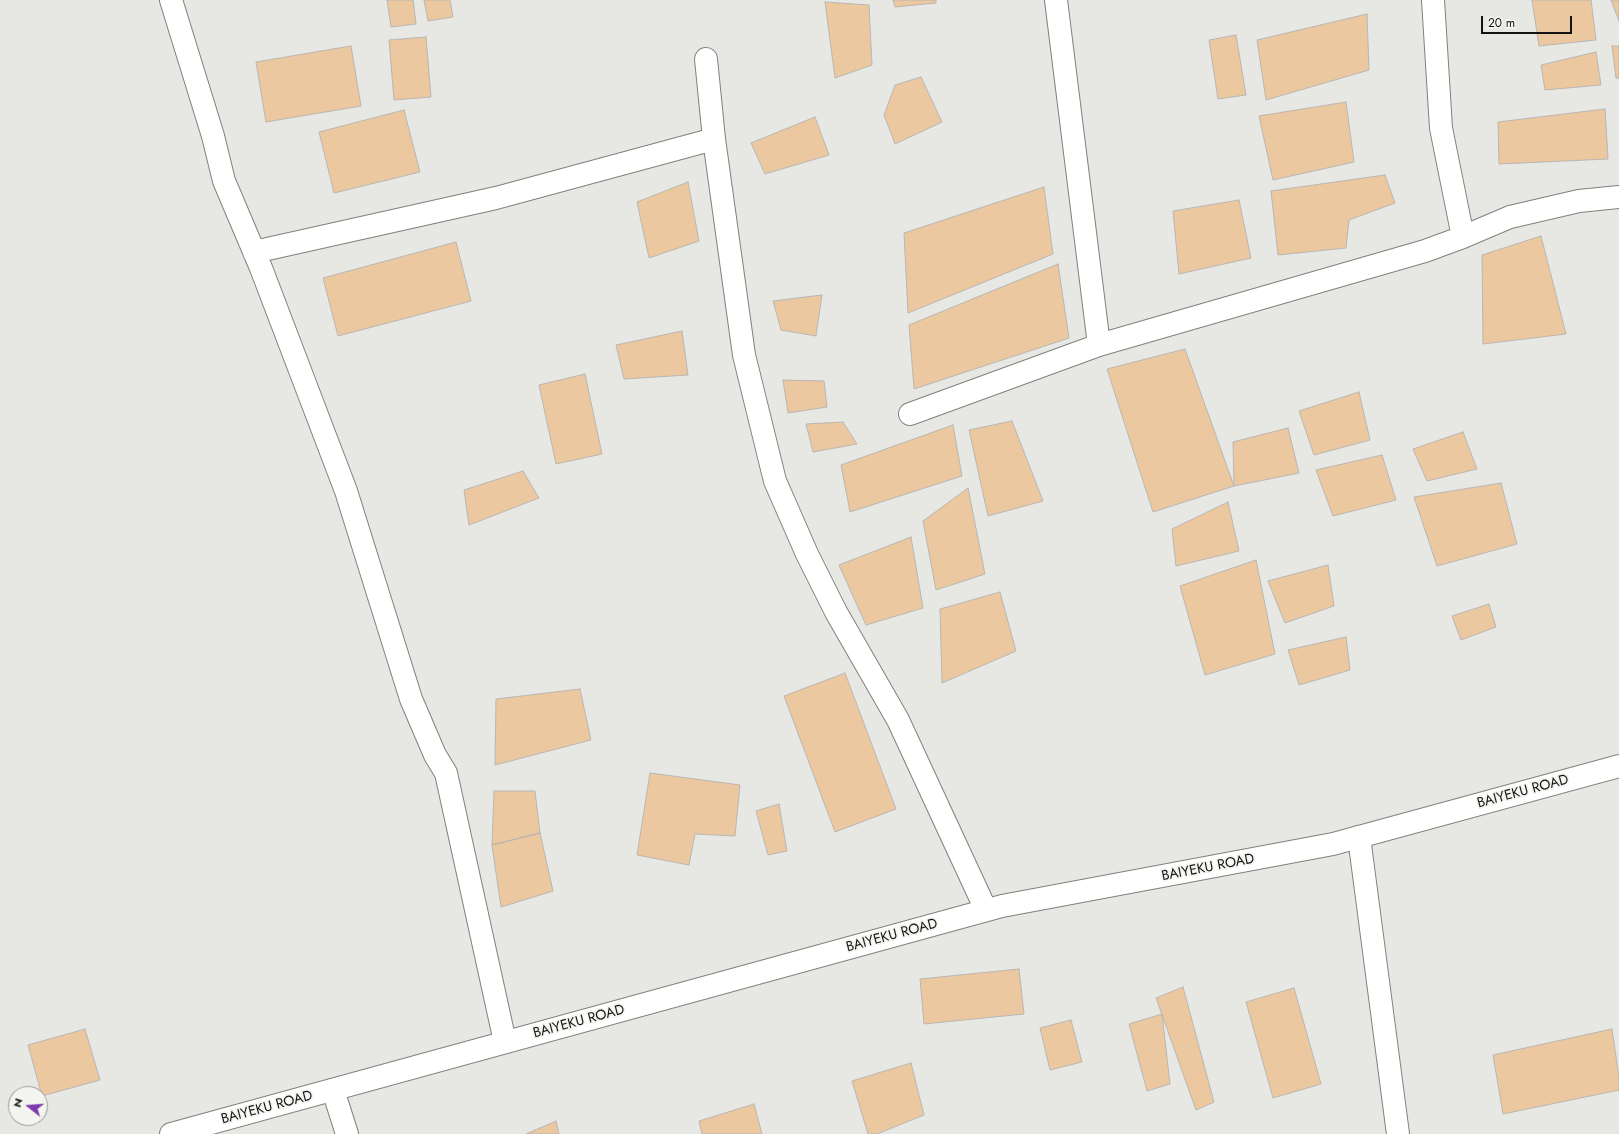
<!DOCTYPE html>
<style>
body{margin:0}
#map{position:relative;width:1619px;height:1134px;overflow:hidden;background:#e7e7e3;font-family:Jost,sans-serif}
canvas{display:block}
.north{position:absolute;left:8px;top:1086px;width:40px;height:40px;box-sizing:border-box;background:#f4f4f0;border:1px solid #9a9a97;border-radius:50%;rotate:287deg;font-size:11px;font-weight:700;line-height:16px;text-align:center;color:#141312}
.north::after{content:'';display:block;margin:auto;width:14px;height:18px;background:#7f3aad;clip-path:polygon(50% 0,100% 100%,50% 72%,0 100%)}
.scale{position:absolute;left:1481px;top:16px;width:91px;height:18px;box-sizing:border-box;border:2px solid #141312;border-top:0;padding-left:5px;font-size:12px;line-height:14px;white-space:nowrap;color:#141312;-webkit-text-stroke:3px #f4f4f0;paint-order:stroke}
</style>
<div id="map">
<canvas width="1619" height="1134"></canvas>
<div class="north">N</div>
<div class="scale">20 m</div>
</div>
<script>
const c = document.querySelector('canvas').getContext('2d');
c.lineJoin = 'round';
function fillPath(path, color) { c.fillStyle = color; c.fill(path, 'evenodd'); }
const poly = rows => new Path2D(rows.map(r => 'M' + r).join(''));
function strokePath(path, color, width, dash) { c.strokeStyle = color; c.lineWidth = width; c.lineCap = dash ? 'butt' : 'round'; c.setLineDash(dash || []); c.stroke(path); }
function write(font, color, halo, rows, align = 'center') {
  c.font = font + ' Jost,sans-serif'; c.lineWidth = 3.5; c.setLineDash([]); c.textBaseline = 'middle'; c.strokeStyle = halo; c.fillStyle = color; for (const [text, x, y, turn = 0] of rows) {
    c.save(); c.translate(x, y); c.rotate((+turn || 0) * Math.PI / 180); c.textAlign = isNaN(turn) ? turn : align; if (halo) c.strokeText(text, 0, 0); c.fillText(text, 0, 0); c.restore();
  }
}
const building = poly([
 [387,0,413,0,416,24,391,27,387,0],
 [424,0,450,0,453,17,428,21,424,0],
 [893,0,936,0,936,3,895,7,893,0],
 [1532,0,1591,0,1596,40,1539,46,1532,0],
 [1611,0,1619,0,1619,21,1611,0],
 [825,2,869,5,872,65,835,78,825,2],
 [1367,14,1369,70,1266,100,1257,40,1367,14],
 [1236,35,1246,95,1218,99,1209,40,1236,35],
 [426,37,431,97,394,100,389,40,426,37],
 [351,46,361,106,266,122,256,62,351,46],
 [1612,46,1619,46,1619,78,1616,78,1612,46],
 [1596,52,1601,85,1545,90,1541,65,1596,52],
 [921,77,942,122,895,144,884,115,895,85,921,77],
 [1346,102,1354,162,1273,180,1259,116,1346,102],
 [1605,109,1608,159,1499,164,1498,122,1605,109],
 [404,110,420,172,334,193,319,132,404,110],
 [815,117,829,155,765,174,751,143,815,117],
 [1385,175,1395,203,1349,220,1346,248,1278,255,1271,191,1385,175],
 [688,182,699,241,649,258,637,202,688,182],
 [1044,187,1053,254,908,313,904,233,1044,187],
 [1239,200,1251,258,1179,274,1173,211,1239,200],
 [1541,236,1566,334,1483,344,1482,255,1541,236],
 [456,242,471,301,338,336,323,278,456,242],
 [1058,264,1069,338,914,389,909,325,1058,264],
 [822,295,816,336,781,330,773,301,822,295],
 [682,331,688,375,624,379,616,345,682,331],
 [1185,349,1234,486,1153,512,1107,369,1185,349],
 [585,374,602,454,556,464,539,385,585,374],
 [783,380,824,381,827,407,788,413,783,380],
 [1359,392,1370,440,1314,455,1299,411,1359,392],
 [1012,421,1043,501,988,516,969,430,1012,421],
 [843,422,857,444,813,452,806,424,843,422],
 [953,425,962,476,850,512,841,465,953,425],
 [1288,428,1299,473,1234,486,1233,442,1288,428],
 [1463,432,1477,469,1427,481,1413,449,1463,432],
 [1382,455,1396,500,1333,516,1316,470,1382,455],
 [523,471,539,498,469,525,464,490,523,471],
 [1501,483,1517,544,1437,566,1414,497,1501,483],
 [968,488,985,574,936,590,923,521,968,488],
 [1228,502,1239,551,1176,566,1172,529,1228,502],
 [911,537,923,608,866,625,839,565,911,537],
 [1256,560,1275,654,1205,675,1180,586,1256,560],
 [1328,565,1334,606,1285,623,1268,581,1328,565],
 [1000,592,1016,651,942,683,940,609,1000,592],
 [1489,604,1496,627,1461,640,1452,616,1489,604],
 [1346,637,1350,670,1299,685,1288,650,1346,637],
 [845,673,896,809,835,832,784,696,845,673],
 [580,689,591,740,495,765,496,699,580,689],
 [650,773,740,785,735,836,695,834,689,865,637,855,650,773],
 [494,791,535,791,540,833,492,845,494,791],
 [779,804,787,851,768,855,756,811,779,804],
 [540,833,553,891,501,907,492,845,540,833],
 [1019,969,1024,1014,924,1024,920,979,1019,969],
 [1183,987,1214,1102,1196,1110,1156,998,1183,987],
 [1294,988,1321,1084,1273,1098,1246,1002,1294,988],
 [1162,1014,1170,1084,1147,1091,1129,1024,1162,1014],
 [1071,1020,1082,1062,1050,1070,1040,1028,1071,1020],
 [85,1029,100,1080,42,1096,28,1045,85,1029],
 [1612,1029,1619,1077,1619,1090,1503,1114,1493,1055,1612,1029],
 [911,1063,924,1115,877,1134,868,1134,852,1081,911,1063],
 [754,1104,762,1134,702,1134,699,1121,754,1104],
 [556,1121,559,1134,526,1134,556,1121]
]);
fillPath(building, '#ebc89f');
strokePath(building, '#b9b6b3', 1);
const minor = poly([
 [171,0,213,136,224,181,261,268,346,491,411,699,435,755,446,773,505,1042],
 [1056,0,1099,345],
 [1433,0,1441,128,1463,237],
 [706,59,714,139,744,355,775,481,807,554,836,612,898,720,986,910],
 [254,252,496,198,714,139],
 [910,414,1099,345,1425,251,1463,237,1510,217,1579,201,1619,197],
 [1359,837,1398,1134],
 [333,1090,347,1134]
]);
const major = poly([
 [171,1134,1002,906,1333,844,1619,766]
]);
strokePath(minor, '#80807d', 24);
strokePath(major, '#80807d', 24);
strokePath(minor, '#fff', 22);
strokePath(major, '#fff', 22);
write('14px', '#141312', '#f4f4f0', [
 ["BAIYEKU ROAD",1523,792,-15],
 ["BAIYEKU ROAD",1208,868,-11],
 ["BAIYEKU ROAD",892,936,-15],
 ["BAIYEKU ROAD",579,1022,-15],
 ["BAIYEKU ROAD",267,1108,-15]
]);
</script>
